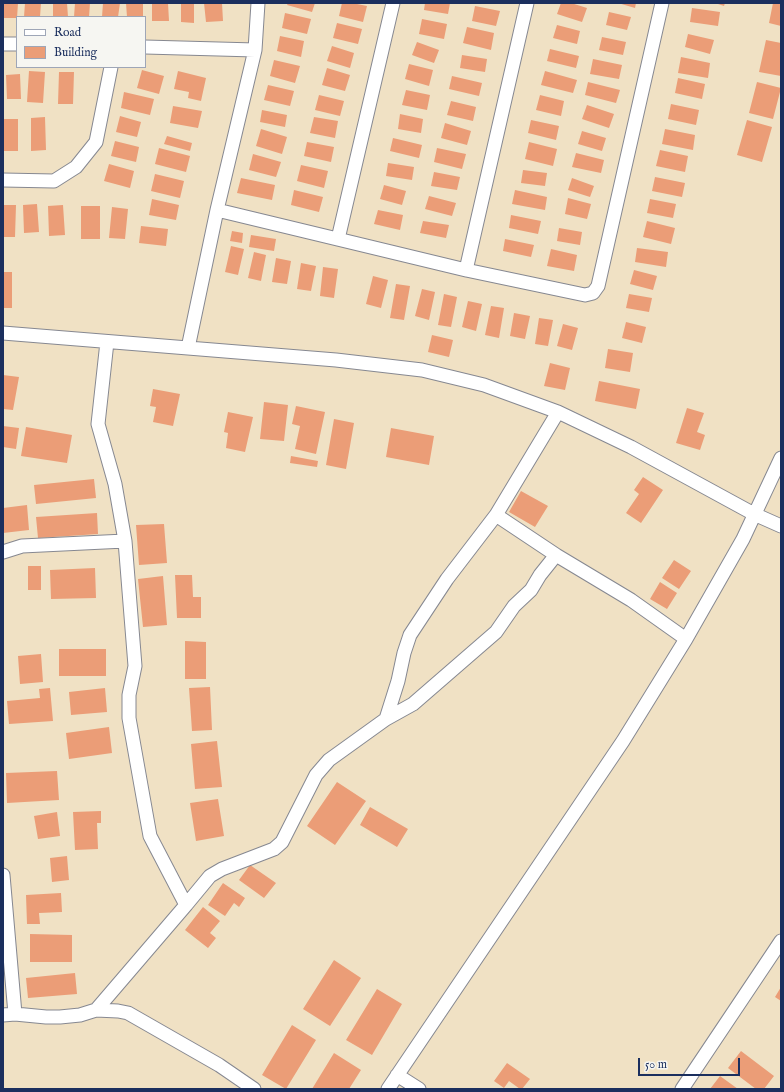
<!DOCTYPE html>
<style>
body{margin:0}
#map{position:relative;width:784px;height:1092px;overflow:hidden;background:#f0e1c4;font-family:"IM FELL English",serif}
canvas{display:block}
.frame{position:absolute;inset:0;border:4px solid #1b2f5e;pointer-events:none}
.legend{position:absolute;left:16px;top:16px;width:130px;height:52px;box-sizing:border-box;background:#f6f6f2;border:1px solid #9ea6b7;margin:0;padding:5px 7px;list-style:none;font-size:12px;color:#1b2f5e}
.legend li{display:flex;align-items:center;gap:8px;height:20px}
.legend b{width:20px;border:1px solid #9ea6b7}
.scale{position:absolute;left:638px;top:1058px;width:102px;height:18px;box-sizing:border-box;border:2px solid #1b2f5e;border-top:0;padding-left:5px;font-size:12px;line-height:14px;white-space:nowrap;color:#1b2f5e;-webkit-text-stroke:3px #f6f6f2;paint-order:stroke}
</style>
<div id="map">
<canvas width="784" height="1092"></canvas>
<div class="frame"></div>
<ul class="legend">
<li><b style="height:5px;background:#fff"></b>Road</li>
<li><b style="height:11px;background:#eb9d77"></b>Building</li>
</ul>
<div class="scale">50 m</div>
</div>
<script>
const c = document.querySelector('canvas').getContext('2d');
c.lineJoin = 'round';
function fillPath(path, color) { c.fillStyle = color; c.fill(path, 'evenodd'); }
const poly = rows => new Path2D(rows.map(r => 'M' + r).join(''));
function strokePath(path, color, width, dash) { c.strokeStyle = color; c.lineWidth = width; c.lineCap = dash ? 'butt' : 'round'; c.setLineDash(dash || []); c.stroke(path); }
fillPath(poly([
 [3,3,18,3,17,18,3,18],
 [25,3,41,3,40,17,24,17],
 [53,3,67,3,68,17,53,17],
 [75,3,90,3,89,17,74,17],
 [103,3,120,3,118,17,102,17],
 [126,3,143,3,143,17,127,17],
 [152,3,168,3,169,21,152,21],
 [181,3,194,3,194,23,181,22],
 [204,3,222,3,223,21,206,22],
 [288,3,315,3,312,12,287,5],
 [342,3,352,3,367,6,363,22,339,16],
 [425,3,450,3,448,14,424,10],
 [561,3,571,3,587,8,582,22,557,14],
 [618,3,636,3,635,8],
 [715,3,725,3,724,6],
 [773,3,781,3,781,26,769,23],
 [475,6,500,11,496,26,472,21],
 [692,8,720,12,718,26,690,22],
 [609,12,631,17,627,30,606,25],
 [285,13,311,19,307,34,282,28],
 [422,19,447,24,444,39,419,34],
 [337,23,362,29,358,44,333,38],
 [557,25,580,31,577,44,553,38],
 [467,27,494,33,491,50,463,43],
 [688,34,714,40,710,54,685,47],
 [280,36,304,41,301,57,277,51],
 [602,37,626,42,623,55,599,50],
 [766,40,781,43,781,76,759,72],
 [417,42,439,50,434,63,412,55],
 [332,46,354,53,350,68,327,61],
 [550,49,579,56,576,68,547,61],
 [462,55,487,59,485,72,460,68],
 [681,57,710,63,708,78,678,73],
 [593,59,622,65,619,79,590,74],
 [274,60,300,66,295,83,270,76],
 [409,64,433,70,429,86,405,79],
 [327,68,350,75,345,91,322,85],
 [142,70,164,76,159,94,137,88],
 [29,71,45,72,43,103,27,102],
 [178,71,206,78,201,101,188,98,189,92,174,89],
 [545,71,577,80,573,93,541,85],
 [59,72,74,72,73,104,58,104],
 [20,74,21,99,7,99,6,75],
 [452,76,482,83,479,96,449,89],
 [678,78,705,84,702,99,675,93],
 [588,82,620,90,616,103,585,95],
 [757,82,781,88,773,119,749,113],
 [268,85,294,91,290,106,264,100],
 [406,90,430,95,427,110,402,105],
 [124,92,154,99,150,115,121,108],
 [319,95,344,101,340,116,315,110],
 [540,95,564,101,561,116,536,110],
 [451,101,476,107,473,121,447,115],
 [671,104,699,110,696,125,668,119],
 [587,105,614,114,609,128,582,119],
 [173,106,202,111,198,128,170,123],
 [262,110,287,115,285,127,260,122],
 [400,114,423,119,421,133,398,129],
 [120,116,141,122,137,137,116,132],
 [45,117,46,150,31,151,31,118],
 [314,117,338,121,335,138,310,133],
 [3,119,18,119,18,151,3,151],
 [531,120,559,126,556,140,528,133],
 [747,120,772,127,762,162,737,155],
 [445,123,471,131,467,145,441,138],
 [261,129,287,137,282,154,256,146],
 [665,129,695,135,693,150,662,144],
 [582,131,606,138,602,151,578,144],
 [167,136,192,143,190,151,164,144],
 [393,138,422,145,419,158,390,151],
 [115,141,139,147,136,162,111,156],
 [307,142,334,147,331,162,304,156],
 [529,142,557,149,553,166,525,159],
 [159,148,190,156,186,172,155,164],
 [437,148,466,154,462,169,434,162],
 [660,150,688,156,685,172,656,166],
 [576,153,604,160,601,173,572,167],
 [253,154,281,162,276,177,249,170],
 [388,163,414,167,412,180,386,176],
 [109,164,134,171,130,188,104,181],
 [301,165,328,171,324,188,297,181],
 [523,170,547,173,545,186,521,183],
 [434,172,460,177,457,190,431,186],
 [155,174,184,181,180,198,151,191],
 [655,177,685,183,682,197,652,191],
 [241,178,275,185,272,200,237,193],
 [572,178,594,186,590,197,568,190],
 [384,185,406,191,402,205,380,199],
 [294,190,323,197,319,212,291,205],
 [515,190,547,197,545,210,512,204],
 [429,196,456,203,452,216,425,209],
 [568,198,591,204,587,219,565,214],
 [152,199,179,205,176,220,149,215],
 [650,199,676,204,673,218,647,213],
 [37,204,39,232,24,233,23,205],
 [3,205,16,205,15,237,3,237],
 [63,205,65,235,49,236,48,206],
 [81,206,100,206,100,239,81,239],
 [112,207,128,209,125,239,109,238],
 [378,210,403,215,400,230,374,224],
 [511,215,541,221,538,234,509,228],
 [423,221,449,225,446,238,420,233],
 [647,221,675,228,671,244,643,237],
 [141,226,168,229,166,246,139,243],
 [559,228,582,232,580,245,557,241],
 [232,231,243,233,242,243,230,241],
 [251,235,276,239,274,251,249,247],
 [505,239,534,245,531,257,503,251],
 [231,246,244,249,238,275,225,272],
 [637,248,668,252,666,267,635,262],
 [551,249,577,255,574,271,547,266],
 [254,252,266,255,261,281,248,278],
 [276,258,291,261,287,284,272,282],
 [301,263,316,266,311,291,297,289],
 [323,267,338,269,334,298,320,296],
 [634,270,657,276,653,290,630,284],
 [3,272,12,272,12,308,3,308],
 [373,276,388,280,381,308,366,304],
 [396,284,410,286,404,320,390,318],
 [422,289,435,292,429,320,415,316],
 [444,294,457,297,451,327,438,325],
 [629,294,652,298,649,312,626,308],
 [468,301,482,304,476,331,462,327],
 [491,306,504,308,499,338,485,335],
 [514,313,530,316,525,339,510,336],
 [539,318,553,320,548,346,535,344],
 [626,322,646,327,642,343,622,338],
 [563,324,578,328,572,350,557,346],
 [432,335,453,340,449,357,428,352],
 [608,349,633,353,630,372,605,368],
 [550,363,570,368,565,390,544,386],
 [3,375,19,377,13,410,3,409],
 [599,381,640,389,636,409,595,401],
 [153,389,180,394,173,426,153,422,156,407,150,406],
 [264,402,288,405,284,441,260,439],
 [296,406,325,412,316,454,295,449,300,426,292,424],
 [687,408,704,413,697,432,705,435,700,450,676,443],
 [228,412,253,417,245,452,226,448,228,433,224,432],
 [334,419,354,423,346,469,326,465],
 [3,426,19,428,16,449,3,447],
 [26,427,72,435,67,463,21,456],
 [391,428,434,436,429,465,386,457],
 [291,456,318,461,317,467,290,463],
 [643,477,663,490,641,523,626,513,639,494,634,490],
 [94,479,96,498,36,504,34,485],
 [521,491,548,506,535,527,509,512],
 [27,505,29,530,3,533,3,508],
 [97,513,98,534,38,538,36,517],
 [164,524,167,563,139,565,136,525],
 [674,560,691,571,679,589,662,578],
 [28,566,41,566,41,590,28,590],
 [95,568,96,598,51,599,50,570],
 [175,575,192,575,193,597,201,597,201,618,177,618],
 [163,576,167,625,143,627,138,579],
 [660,582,677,593,667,609,650,599],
 [185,641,206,642,206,679,185,679],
 [59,649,106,649,106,676,59,676],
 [41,654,43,682,20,684,18,656],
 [210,687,212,730,192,731,189,688],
 [50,688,53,721,9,724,7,701,40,698,39,689],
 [105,688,107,712,71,715,69,692],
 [109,727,112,753,69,759,66,733],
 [217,741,222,787,195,789,191,744],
 [57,771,59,800,7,803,6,773],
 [337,782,366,801,335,845,307,826],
 [218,799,224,836,196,841,190,803],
 [370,807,408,829,397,847,360,825],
 [101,811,101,823,97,823,98,849,75,850,73,812],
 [57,812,60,836,38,839,34,816],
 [67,856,69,880,52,882,50,858],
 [250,865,276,883,264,898,239,880],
 [223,883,245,898,239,907,234,903,225,916,208,905],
 [61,893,62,912,39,913,40,924,27,924,26,895],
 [203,907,220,921,210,933,216,938,208,948,185,930],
 [30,934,72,935,72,962,30,962],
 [334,960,361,978,330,1026,303,1009],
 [75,973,77,994,28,998,26,978],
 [781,987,781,1001,775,997],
 [377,989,402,1004,372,1055,346,1040],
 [292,1025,316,1040,286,1089,262,1075],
 [741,1051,774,1076,764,1089,756,1089,728,1068],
 [334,1053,361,1070,349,1089,312,1089],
 [507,1063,530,1079,522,1089,520,1089,509,1081,504,1088,494,1081],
 [720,1076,738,1089,710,1089]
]), '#eb9d77');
const street = poly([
 [3,44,17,44],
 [145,47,255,50],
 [3,180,54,181,76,167,96,142,111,67],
 [217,210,466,270,585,295,593,293,598,286,662,3],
 [338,239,393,3],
 [466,270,527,3],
 [3,333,336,360,422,370,484,385,558,412,631,447,754,514,781,526],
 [188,348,217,210,255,50,258,3],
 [496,515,558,412],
 [3,552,22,546,125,541],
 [386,719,398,681,404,653,410,635,447,579,496,515,556,555],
 [3,875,15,1014],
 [186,905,210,876,222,869,274,849,282,842,316,775,329,760,386,719,413,704,496,632,514,606,531,590,540,575,556,555,631,600,686,639],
 [96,1010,186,905,150,836,129,718,129,695,135,666,125,541,115,484,98,424,107,342],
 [3,1015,15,1014,46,1017,60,1017,80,1015,96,1010,118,1011,128,1013,219,1065,254,1089],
 [397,1075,419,1089],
 [388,1089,623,741,686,639,743,539,781,458],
 [682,1089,781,941]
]);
strokePath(street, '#868891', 15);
strokePath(street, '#fff', 13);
</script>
